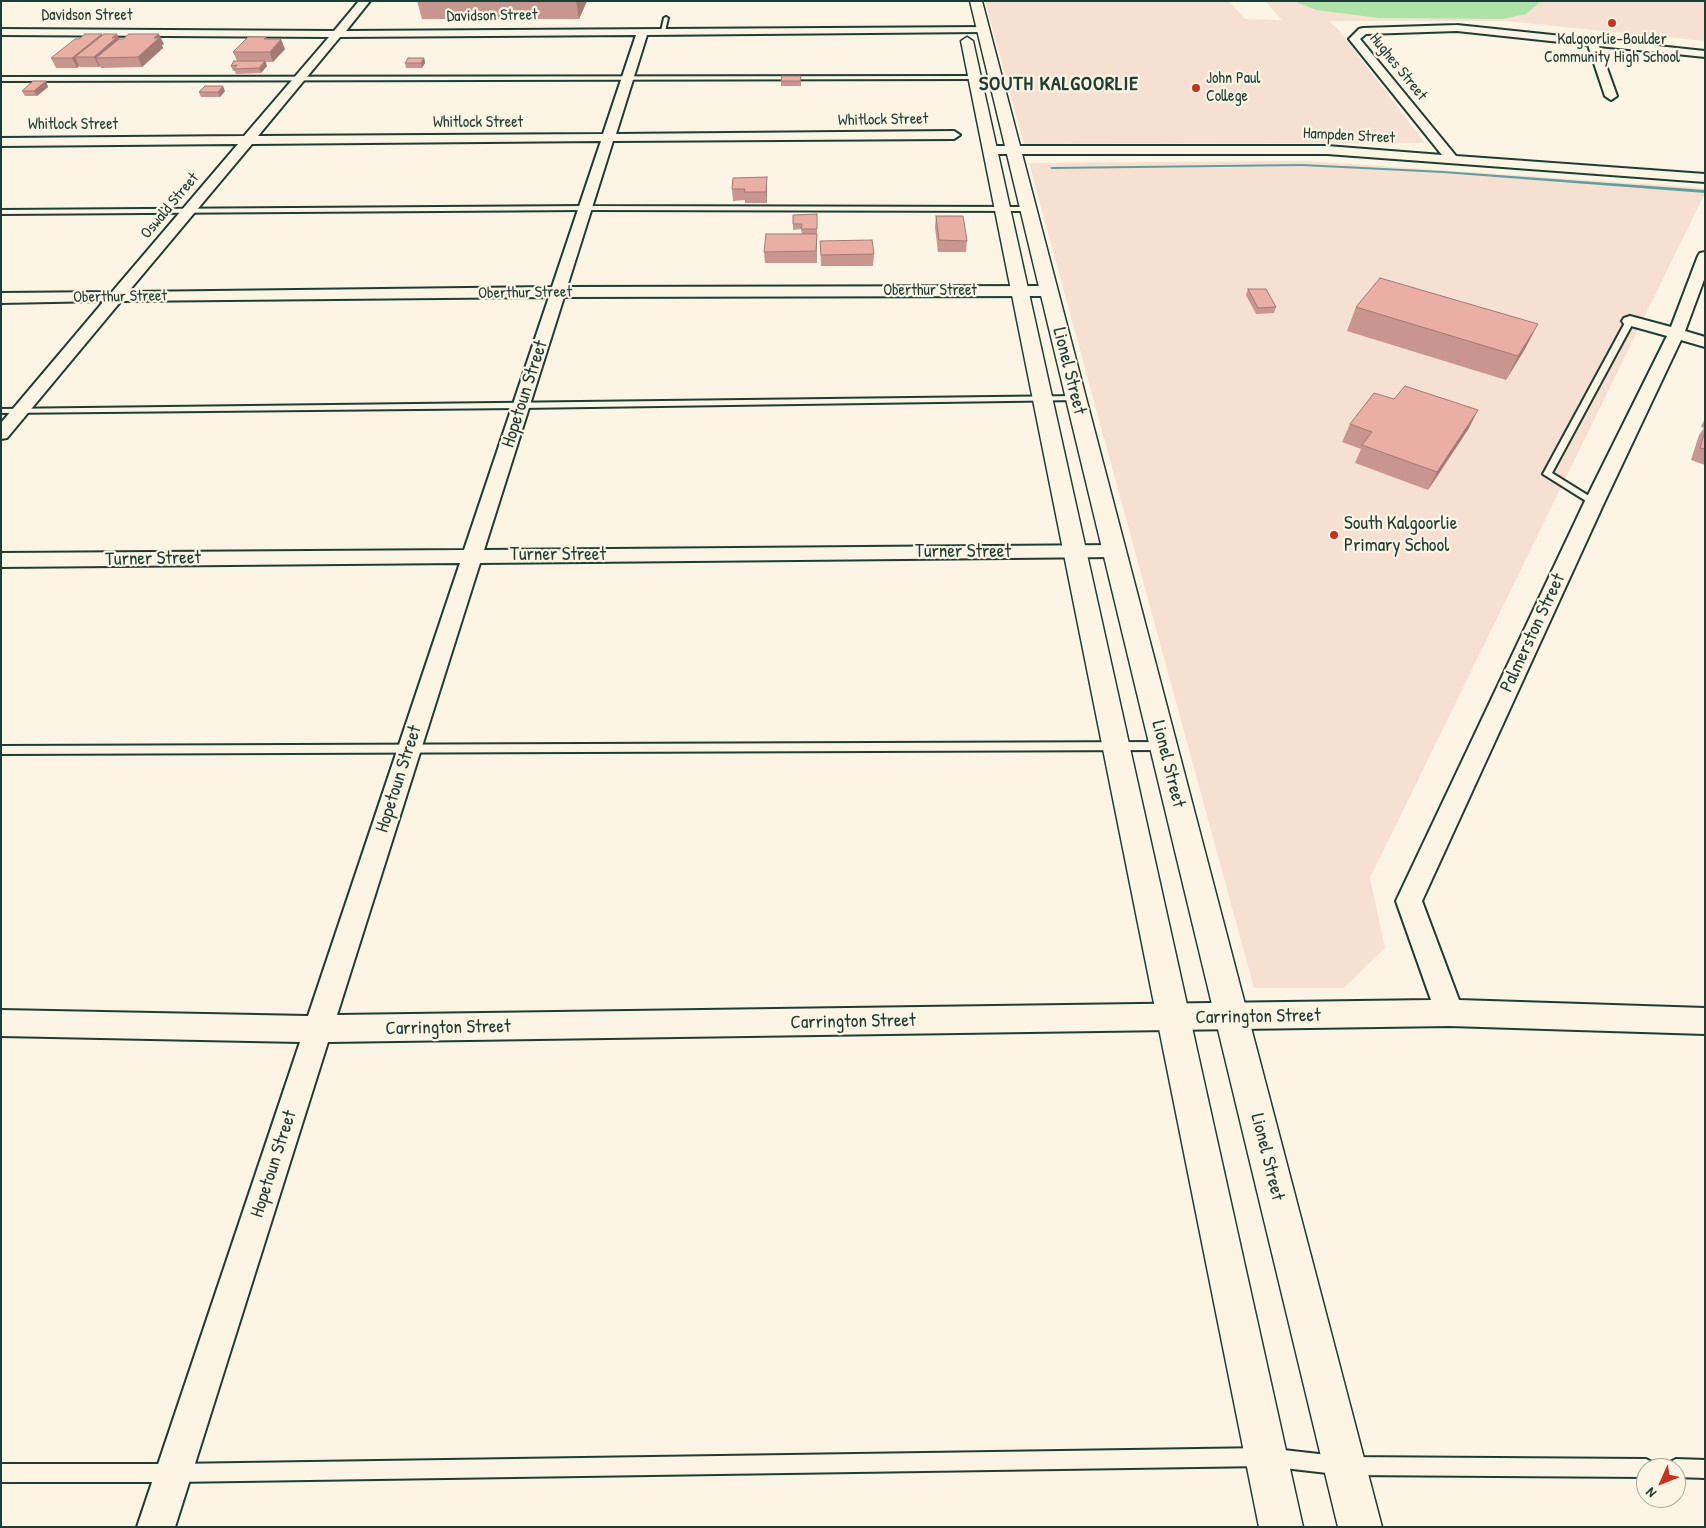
<!DOCTYPE html>
<style>
body{margin:0}
#map{position:relative;width:1706px;height:1528px;overflow:hidden;background:#fcf5e5;font-family:"Patrick Hand",sans-serif}
canvas{display:block}
.frame{position:absolute;inset:0;border:2px solid #1f3d34;pointer-events:none}
.north{position:absolute;left:1636px;top:1458px;width:50px;height:50px;box-sizing:border-box;background:#fcf5e5;border:1px solid #a4ab9e;border-radius:50%;rotate:226deg;font-size:14px;font-weight:700;line-height:20px;text-align:center;color:#1f3d34}
.north::after{content:'';display:block;margin:auto;width:18px;height:22px;background:#c8321e;clip-path:polygon(50% 0,100% 100%,50% 72%,0 100%)}
</style>
<div id="map">
<canvas width="1706" height="1528"></canvas>
<div class="frame"></div>
<div class="north">N</div>
</div>
<script>
const c = document.querySelector('canvas').getContext('2d');
c.lineJoin = 'round';
function fillPath(path, color) { c.fillStyle = color; c.fill(path, 'evenodd'); }
const poly = rows => new Path2D(rows.map(r => 'M' + r).join(''));
function strokePath(path, color, width, dash) { c.strokeStyle = color; c.lineWidth = width; c.lineCap = dash ? 'butt' : 'round'; c.setLineDash(dash || []); c.stroke(path); }
function write(font, color, halo, rows, align = 'center') {
  c.font = font + ' "Patrick Hand",sans-serif'; c.lineWidth = 4.5; c.setLineDash([]); c.textBaseline = 'middle'; c.strokeStyle = halo; c.fillStyle = color; for (const [text, x, y, turn = 0] of rows) {
    c.save(); c.translate(x, y); c.rotate((+turn || 0) * Math.PI / 180); c.textAlign = isNaN(turn) ? turn : align; if (halo) c.strokeText(text, 0, 0); c.fillText(text, 0, 0); c.restore();
  }
}
fillPath(poly([
 [985,1,1229,1,1245,19,1282,20,1265,1,1705,1,1705,41,1504,21,1329,21,1338,29,1425,143,1024,144],
 [1306,161,1705,188,1705,193,1370,878,1385,948,1344,988,1254,988,1029,163]
]), '#f6e0d2');
fillPath(poly([
 [1294,1,1540,1,1540,2,1526,14,1503,19,1379,18,1316,10]
]), '#ade3a6');
fillPath(poly([
 [1302,164,1443,171,1705,190,1705,193,1443,173,1302,166,1052,169,1050,168,1052,167,1302,164]
]), '#619ea1');
const service = poly([
 [666,17,668,18,665,31,663,32,661,31,664,18,666,17],
 [977,76,975,79,1,81,1,77,977,76],
 [585,206,1028,207,1031,209,1028,211,585,210,1,214,1,210,585,206],
 [1627,319,1634,321,1552,473,1597,501,1599,503,1594,506,1543,474,1627,319],
 [1076,396,1080,398,1079,400,521,408,1,413,1,409,1076,396],
 [1164,742,1170,746,1164,750,1,754,1,746,1164,742],
 [1266,1448,1345,1457,1646,1459,1652,1462,1655,1468,1646,1468,1646,1477,1345,1475,1266,1466,173,1482,1,1482,1,1464,173,1464,1266,1448],
 [1676,1459,1705,1460,1705,1478,1676,1477,1676,1468,1667,1468,1670,1462,1676,1459]
]);
const minor = poly([
 [359,1,370,1,346,31,987,27,988,29,987,31,983,32,647,35,616,134,954,131,960,135,954,139,613,141,567,287,1049,286,1054,288,1057,291,1054,294,1049,296,564,297,484,550,1115,545,1122,546,1125,551,1122,556,1115,557,480,563,337,1015,1431,1000,1396,901,1584,503,1667,336,1624,324,1622,321,1624,318,1630,316,1671,327,1698,256,1700,253,1705,252,1705,277,1685,331,1705,337,1705,347,1681,340,1604,503,1422,901,1459,1000,1705,1008,1705,1034,1450,1026,328,1042,175,1527,137,1527,300,1042,1,1036,1,1010,308,1016,460,563,1,567,1,553,464,550,549,297,121,301,7,438,1,439,1,423,104,301,1,303,1,293,112,292,238,144,1,146,1,138,244,136,329,37,1,35,1,29,334,31,359,1],
 [636,35,603,134,258,136,340,37,636,35],
 [601,141,552,287,128,292,252,144,601,141],
 [1457,25,1705,51,1705,57,1599,46,1617,96,1611,100,1605,96,1588,45,1457,31,1366,34,1360,39,1456,156,1705,174,1705,182,1327,154,991,154,985,150,991,146,1327,146,1442,155,1349,39,1359,29,1363,28,1457,25]
]);
const tertiary = poly([
 [970,1,982,1,1382,1527,1338,1527,970,1],
 [967,37,973,41,1303,1527,1259,1527,961,41,967,37]
]);
strokePath(service, '#1f3d34', 4);
strokePath(minor, '#1f3d34', 4);
strokePath(tertiary, '#1f3d34', 3);
fillPath(service, '#fcf5e5');
fillPath(minor, '#fcf5e5');
fillPath(tertiary, '#fcf5e5');
fillPath(poly([
 [417,1,587,1,579,19,422,19],
 [102,34,102,35,119,39,164,44,162,45,163,48,142,67,101,68,100,66,99,67,80,67,79,66,77,68,56,68,51,58],
 [266,37,267,39,285,49,273,62,266,62,267,66,261,73,236,74,235,71,233,71,231,66,237,61,233,52],
 [424,58,425,63,422,68,406,68,405,63],
 [46,81,48,87,37,96,25,96,22,91],
 [781,81,801,81,801,86,781,86],
 [225,91,220,97,201,97,199,92],
 [732,189,767,189,767,203,745,203,745,200,733,201],
 [817,214,817,263,765,263,764,252,802,234,801,229,793,230,793,215],
 [936,216,967,241,966,252,938,252,935,227],
 [820,241,874,254,873,266,821,266],
 [1248,289,1276,307,1274,313,1256,314,1246,295],
 [1356,307,1526,347,1506,380,1347,331],
 [1705,418,1705,465,1691,460,1699,435,1704,428,1701,427],
 [1350,424,1469,428,1428,490,1355,463,1361,449,1342,442]
]), '#c8968e');
fillPath(poly([
 [576,1,587,1,579,19],
 [102,34,106,44,75,57,79,66,77,68,72,58],
 [117,34,122,44,96,58,100,66,99,67,94,57,112,38],
 [159,34,164,44,162,45,163,48,142,67,138,57,154,38],
 [281,39,285,49,273,62,270,52],
 [424,58,425,63,422,68,421,63],
 [265,61,267,66,261,73,259,68],
 [46,81,48,87,37,96,34,91],
 [223,86,225,91,220,97,218,92],
 [767,177,767,203,766,192],
 [1538,324,1526,347,1506,380,1518,356],
 [1478,410,1469,428,1428,490,1437,472]
]), '#a37a74');
const building = poly([
 [85,34,102,34,72,58,51,58,75,39,79,39,85,34],
 [104,34,117,34,112,38,116,38,94,57,75,57,104,34],
 [129,34,159,34,154,38,159,38,138,57,96,58,119,39,123,39,129,34],
 [248,37,266,37,264,39,281,39,270,52,233,52,248,37],
 [408,58,424,58,421,63,405,63,408,58],
 [234,61,265,61,259,68,234,69,237,65,231,66,234,61],
 [782,76,801,76,800,81,781,81,782,76],
 [33,81,46,81,34,91,22,91,33,81],
 [205,86,223,86,218,92,199,92,205,86],
 [767,177,766,192,744,192,745,189,732,189,733,178,767,177],
 [817,214,817,229,801,229,802,224,793,224,793,215,817,214],
 [936,216,963,216,967,241,939,240,936,216],
 [766,234,817,234,816,251,764,252,766,234],
 [872,240,874,254,821,255,820,241,872,240],
 [1380,278,1538,324,1518,356,1356,307,1380,278],
 [1248,289,1266,289,1276,307,1258,308,1248,289],
 [1405,386,1478,410,1437,472,1362,445,1372,432,1350,424,1374,393,1394,399,1405,386],
 [1705,431,1705,449,1700,448,1705,431]
]);
fillPath(building, '#e9afa5');
strokePath(building, '#a37a74', 1);
for (const [x, y, r, color] of [
 [1612,23,5,"#c8321e"],
 [1196,88,5,"#c8321e"],
 [1334,535,5,"#c8321e"]
]) { const dot = new Path2D(); dot.arc(x, y, r, 0, 2 * Math.PI); c.fillStyle = color; c.fill(dot); strokePath(dot, '#fcf5e5', 2); }
write('16px', '#1f3d34', '#fcf5e5', [
 ["Davidson Street",87,16],
 ["Davidson Street",492,16,-1],
 ["Hughes Street",1398,67,51],
 ["Whitlock Street",883,120,-1],
 ["Whitlock Street",478,123],
 ["Whitlock Street",73,125],
 ["Hampden Street",1349,136,3],
 ["Oswald Street",170,206,-50],
 ["Oberthur Street",930,291],
 ["Oberthur Street",525,293,-1],
 ["Oberthur Street",120,297,-1]
]);
write('16px', '#1f3d34', '#fcf5e5', [
 ["Kalgoorlie-Boulder",1612,40],
 ["Community High School",1612,58],
 ["John Paul",1206,79,"left"],
 ["College",1206,97,"left"]
]);
write('19px', '#1f3d34', '#fcf5e5', [
 ["Lionel Street",1069,371,76],
 ["Hopetoun Street",525,394,-72],
 ["Turner Street",963,552],
 ["Turner Street",558,555],
 ["Turner Street",153,559,-1],
 ["Palmerston Street",1533,633,-65],
 ["Lionel Street",1168,764,76],
 ["Hopetoun Street",399,779,-72],
 ["Carrington Street",1258,1017,-1],
 ["Carrington Street",853,1022,-1],
 ["Carrington Street",448,1028,-1],
 ["Lionel Street",1267,1157,76],
 ["Hopetoun Street",274,1164,-72]
]);
write('19px', '#1f3d34', '#fcf5e5', [
 ["South Kalgoorlie",1344,524],
 ["Primary School",1344,546]
], 'left');
c.letterSpacing = '1px';
write('bold 20px', '#1f3d34', '#fcf5e5', [
 ["SOUTH KALGOORLIE",1059,85]
]);
c.letterSpacing = '0px';
</script>
